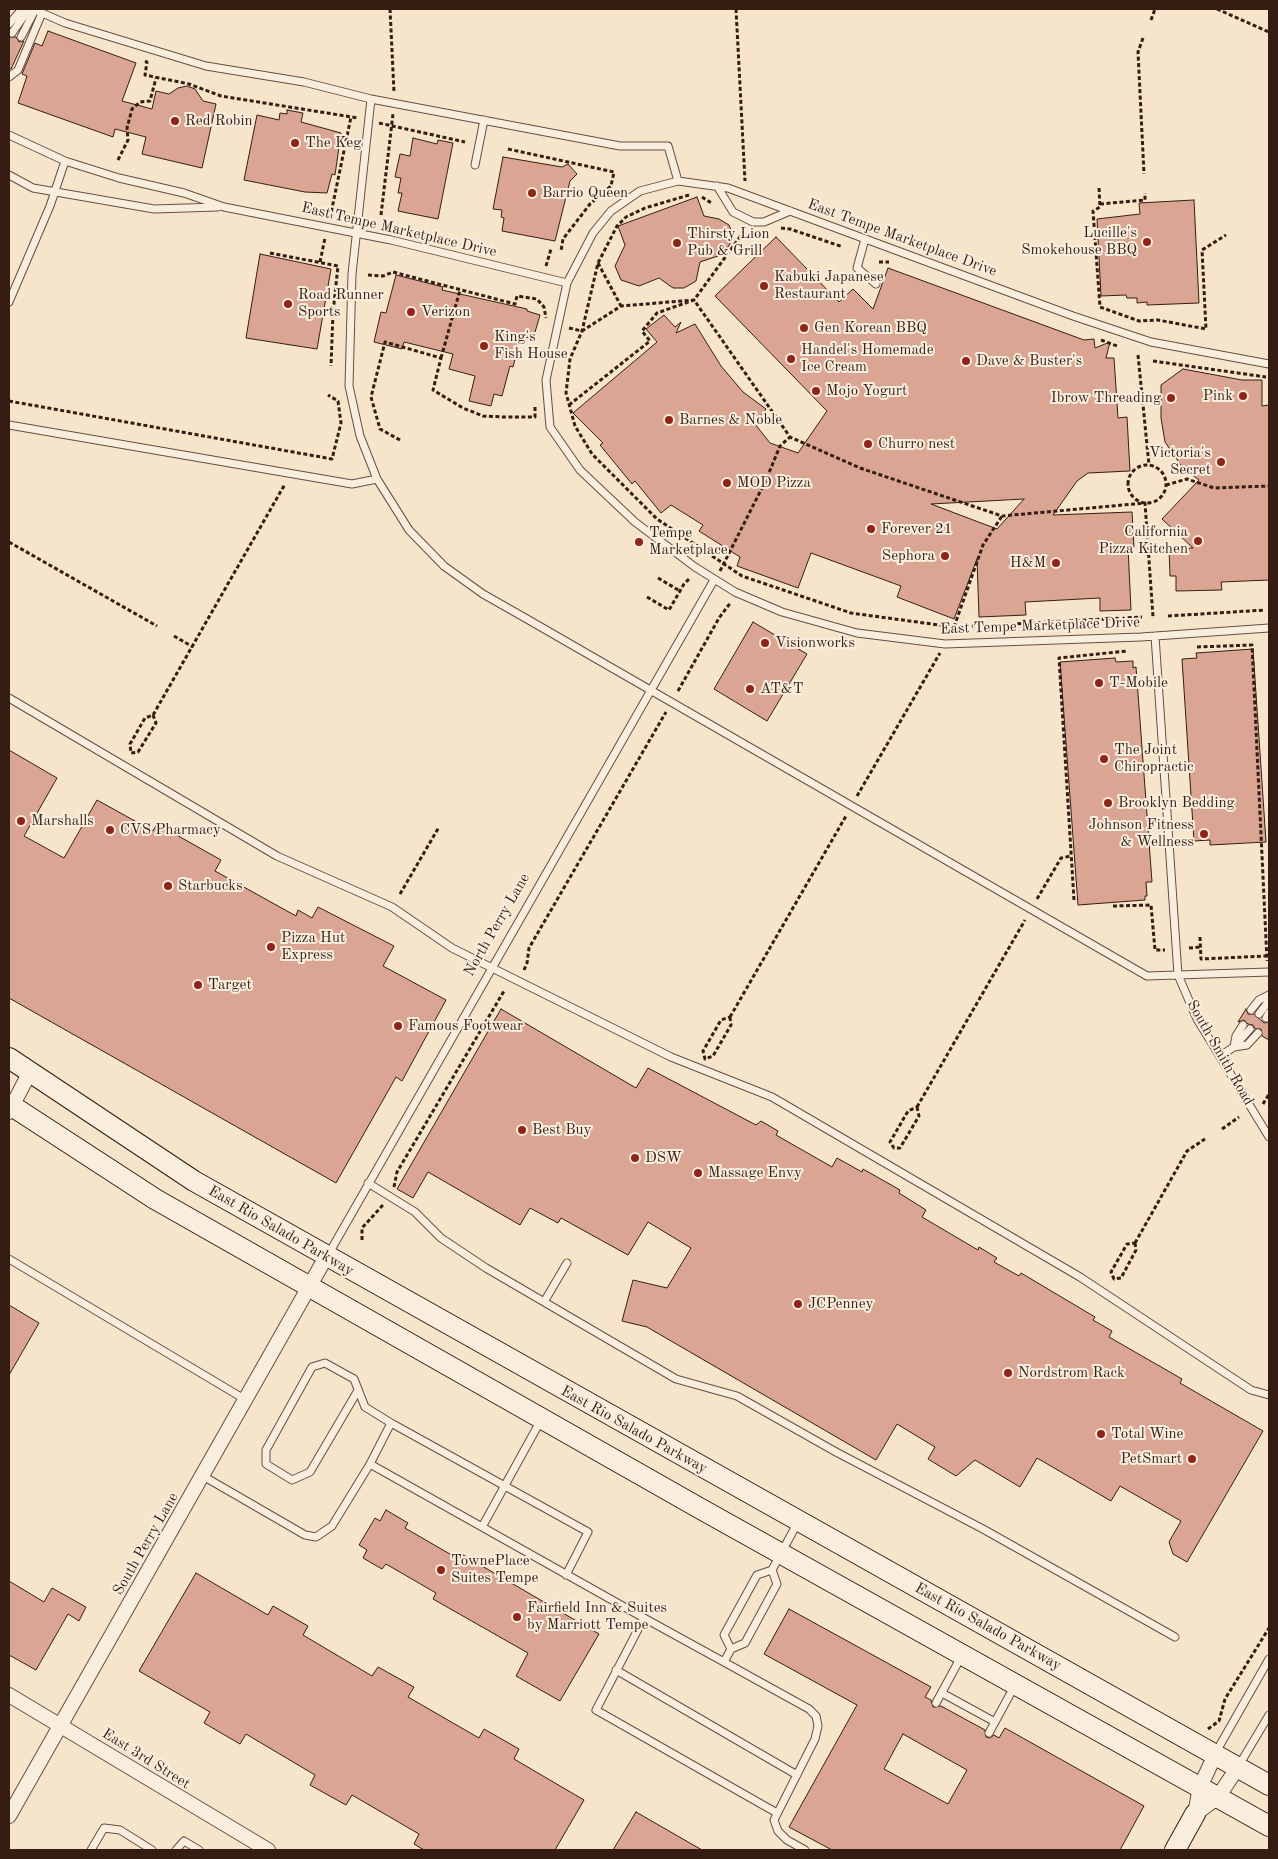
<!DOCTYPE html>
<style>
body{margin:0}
#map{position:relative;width:1278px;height:1859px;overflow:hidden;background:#f6e5cb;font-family:"Old Standard TT",serif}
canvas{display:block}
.frame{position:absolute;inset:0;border:10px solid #351d14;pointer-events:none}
</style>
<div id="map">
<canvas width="1278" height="1859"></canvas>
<div class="frame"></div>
</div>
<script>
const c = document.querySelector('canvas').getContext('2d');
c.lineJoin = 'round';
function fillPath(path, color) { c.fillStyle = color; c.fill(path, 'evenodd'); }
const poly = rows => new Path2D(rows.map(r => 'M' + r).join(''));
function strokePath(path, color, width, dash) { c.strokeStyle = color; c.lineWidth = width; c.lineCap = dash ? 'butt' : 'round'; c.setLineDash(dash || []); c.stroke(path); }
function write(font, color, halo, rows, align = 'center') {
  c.font = font + ' "Old Standard TT",serif'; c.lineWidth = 4; c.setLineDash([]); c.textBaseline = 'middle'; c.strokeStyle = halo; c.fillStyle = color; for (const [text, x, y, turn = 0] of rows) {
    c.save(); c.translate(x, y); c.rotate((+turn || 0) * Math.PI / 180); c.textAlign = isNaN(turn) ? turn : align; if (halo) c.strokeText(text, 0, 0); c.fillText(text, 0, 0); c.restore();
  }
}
const building = poly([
 [48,31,136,63,122,101,152,109,156,91,169,94,178,88,187,86,195,89,203,101,216,104,202,168,142,154,146,137,115,129,113,137,18,103,27,76,22,74,35,43,42,46,48,31],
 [9,37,16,37,19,42,24,41,11,69,9,68,9,37],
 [287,110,303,113,301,122,341,133,335,175,332,174,327,193,305,192,244,180,257,115,279,120,280,113,287,114,287,110],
 [413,138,437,144,438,140,453,143,438,219,398,211,402,193,398,193,401,178,395,177,400,154,410,156,413,138],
 [503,157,562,167,568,164,577,174,570,181,555,241,502,231,504,218,501,217,502,210,493,209,503,157],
 [697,197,704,216,719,219,729,225,734,236,728,247,718,256,700,262,696,281,684,288,673,288,659,278,639,286,621,280,615,266,625,245,618,226,697,197],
 [1194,200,1199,303,1147,305,1147,302,1137,303,1137,298,1127,298,1126,295,1101,296,1097,219,1140,214,1139,203,1194,200],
 [776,237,839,302,853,289,873,309,888,268,1084,340,1094,339,1095,348,1110,342,1106,358,1114,358,1118,418,1127,417,1130,471,1088,473,1077,481,1053,515,1132,512,1134,547,1128,547,1131,610,1100,611,1100,598,1025,602,1026,615,979,617,977,559,954,619,897,597,901,586,811,553,798,588,737,566,740,557,699,531,703,525,671,505,661,513,635,481,632,484,600,445,603,443,573,413,657,342,646,329,664,315,675,327,681,322,676,333,695,324,721,366,743,392,766,409,755,424,770,443,798,453,827,411,715,296,776,237],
 [1024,499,997,529,931,504,1024,499],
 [260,254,331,269,317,349,246,338,260,254],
 [396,275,443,287,442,290,527,309,527,311,540,315,533,339,521,336,513,367,510,366,502,396,494,394,491,406,469,401,475,376,449,369,453,354,404,342,402,349,374,342,381,312,386,313,396,275],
 [1183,369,1242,380,1262,380,1262,406,1269,405,1269,580,1221,582,1222,590,1176,591,1176,576,1170,576,1169,549,1193,548,1162,519,1199,480,1182,467,1165,442,1161,418,1161,385,1183,369],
 [753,622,807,654,767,721,714,689,753,622],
 [1253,649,1266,842,1210,845,1210,840,1194,841,1182,659,1197,658,1196,653,1253,649],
 [1115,658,1116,662,1133,661,1133,668,1136,667,1152,882,1146,882,1147,896,1145,896,1145,900,1078,905,1060,662,1115,658],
 [9,750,57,778,24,836,64,858,97,800,153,831,157,824,221,860,215,871,296,916,298,910,312,918,318,907,394,946,383,966,446,1000,402,1081,396,1077,336,1183,9,998,9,750],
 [501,1009,636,1088,648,1068,756,1125,761,1121,778,1131,776,1135,832,1167,837,1158,862,1172,863,1169,900,1190,899,1193,926,1210,922,1217,978,1250,979,1247,997,1258,994,1262,1019,1276,1021,1273,1095,1317,1093,1320,1112,1331,1109,1337,1182,1379,1180,1383,1263,1431,1187,1562,1173,1554,1169,1542,1181,1521,1120,1486,1111,1501,1037,1458,1020,1487,975,1460,956,1476,928,1459,935,1447,897,1424,876,1460,647,1327,622,1321,633,1280,667,1288,691,1248,648,1222,628,1255,561,1218,558,1223,530,1208,520,1225,428,1172,413,1198,397,1189,501,1009],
 [1246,1009,1248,1014,1254,1014,1264,1023,1269,1022,1269,1040,1262,1036,1261,1029,1255,1029,1253,1025,1248,1024,1244,1020,1238,1022,1246,1009],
 [9,1305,39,1323,9,1375,9,1305],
 [386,1510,408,1523,405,1528,455,1557,458,1552,599,1634,560,1701,516,1676,528,1653,433,1599,436,1593,386,1564,382,1569,363,1558,367,1550,359,1545,375,1518,380,1521,386,1510],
 [196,1573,268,1615,273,1606,308,1626,303,1635,372,1676,378,1667,414,1687,408,1697,479,1738,484,1729,519,1749,514,1759,584,1800,555,1850,424,1850,414,1844,419,1834,352,1795,346,1805,310,1785,315,1775,246,1734,240,1744,204,1723,210,1712,139,1671,196,1573],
 [9,1581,44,1602,52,1588,86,1607,79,1621,68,1614,36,1670,9,1655,9,1581],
 [789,1609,931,1687,925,1697,931,1700,933,1707,941,1706,985,1730,986,1737,990,1738,994,1735,999,1738,1005,1728,1144,1806,1120,1850,832,1850,789,1827,857,1705,764,1654,789,1609],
 [903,1734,967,1770,948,1804,884,1769,903,1734],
 [636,1812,702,1850,613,1850,636,1812]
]);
fillPath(building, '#daa693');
strokePath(building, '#351d14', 1);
const lane = poly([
 [33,9,65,23,206,66,304,82,371,99,620,146,668,146,678,181],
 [9,24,22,9],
 [12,33,29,9],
 [21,37,35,10],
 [9,77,18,70,42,13],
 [371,99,352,274,349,386,360,436,377,479,409,530,444,566,483,594,527,619,1147,976,1269,972],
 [9,135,65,161,119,178,184,193,224,207,391,240,567,283],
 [475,165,484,120],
 [9,175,33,188,154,209,218,207],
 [717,186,733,212,753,222,764,222,790,211],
 [865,239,857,268,876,284],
 [9,302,50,206,65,161],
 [1269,364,1151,342,1073,316,728,188,678,181,640,191,611,211,593,233,567,283,546,380,550,427,580,470,599,488,635,522,695,567,735,592,782,612,857,633,945,644,1141,637,1269,628],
 [9,425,352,484,377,479],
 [1155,636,1178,975,1197,1019,1269,1137],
 [9,698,277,856,392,907,452,948,671,1057,772,1097,1080,1277,1251,1390,1269,1395],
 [1251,1010,1259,1000,1269,995],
 [1259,1014,1269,1001],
 [1266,1018,1269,1013],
 [1243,1025,1236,1036,1234,1047,1247,1045,1258,1033],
 [1220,1056,1234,1047,1250,1029],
 [368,1183,415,1212,441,1238,486,1268,676,1379,737,1396,836,1452,983,1529,1175,1637],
 [328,1255,714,580],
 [9,1259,246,1400],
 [544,1302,567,1263],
 [357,1392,310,1472,292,1480,266,1464,266,1450,312,1367,325,1363,354,1379,365,1407,391,1423],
 [370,1464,391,1423,588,1532,566,1575],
 [203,1476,305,1535,316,1537,332,1526,370,1464,644,1618,596,1710,777,1813],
 [482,1527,541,1420],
 [772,1570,777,1584,745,1643,731,1649,724,1635,757,1575,772,1570,798,1522],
 [644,1618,724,1662],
 [731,1649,724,1662,809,1709,816,1716,818,1726,815,1739,774,1820,778,1831,787,1840,805,1850],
 [616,1670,797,1775],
 [942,1693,995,1722],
 [936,1703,961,1657],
 [989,1733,1014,1687],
 [1216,1752,1269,1659],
 [1238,1767,1269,1715],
 [91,1850,104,1828,120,1830,152,1850],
 [176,1850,184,1841,199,1850]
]);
const street = poly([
 [9,1112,30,1072],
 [9,1695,268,1850],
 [1195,1814,1218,1797,1238,1767],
 [1195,1814,1200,1787,1215,1755],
 [9,1816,326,1257]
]);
const secondary = poly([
 [9,1058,194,1181,1269,1785],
 [9,1104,155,1199,701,1509,1269,1826],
 [1175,1850,1195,1814]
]);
strokePath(lane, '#654f42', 9);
strokePath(street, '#654f42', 16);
strokePath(secondary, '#351d14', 22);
strokePath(poly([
 [390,9,394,92],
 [736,9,745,181],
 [1217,9,1269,32],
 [1151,20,1155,9],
 [1143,38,1138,52,1144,174],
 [145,61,147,62,145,75,189,84,221,96,358,118],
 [379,123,465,142],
 [508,149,614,172,611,186,590,204,563,239,561,251],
 [118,160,128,140,127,128,132,109,140,102,150,101,156,78],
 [1099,188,1100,207,1093,211,1100,307,1139,321,1158,320,1206,329,1202,250,1226,235],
 [689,195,645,208,626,217,617,226,598,263,582,331,570,359,566,393,575,426,592,454,657,519,742,576,851,613,954,627,1142,617],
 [702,197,713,204],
 [1100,204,1145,200,1145,193],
 [381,215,393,114],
 [330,218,351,117],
 [781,228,790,229,843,247],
 [270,253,338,266,333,313,331,366],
 [320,262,325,238],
 [879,262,889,262],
 [598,263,621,306],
 [546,266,551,249],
 [368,275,383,276,393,272,515,304,517,296,537,299,544,307,546,318],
 [569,328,582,331,621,306,694,300,745,230],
 [1101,340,1117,346],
 [1138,355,1149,465],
 [441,358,460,290],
 [1153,361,1266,377],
 [9,401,332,459,341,423,338,401,328,395],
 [569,405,650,341,642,331,657,313,694,300,790,437,860,468,1002,516,1145,503,1153,617],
 [400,440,380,429,371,397,385,342,441,358,433,390,463,408,483,416,503,417,535,417,535,407],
 '1128 484a19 19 0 1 1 38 0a19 19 0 1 1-38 0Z',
 [1166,485,1187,479,1214,488,1269,486],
 [9,542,157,626],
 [720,571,766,480,780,446,790,437],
 [658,578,680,591],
 [647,597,669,610,684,584,689,579],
 [1168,616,1265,610],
 [954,627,983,545,1002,516],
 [174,636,193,647],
 [1197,647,1252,645,1267,961],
 [678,691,719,618,731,602],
 [153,715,156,723,138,752,131,753,130,744,145,718,153,715,285,484],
 [857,796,940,653],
 [400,894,439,827],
 [1037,899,1061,858,1071,856],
 [1074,900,1059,658,1127,651],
 [1113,906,1151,905,1155,950,1165,950],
 [1200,937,1201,959,1266,956],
 [1189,948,1200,947],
 [524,970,527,963,529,948,666,712],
 [730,1017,846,816],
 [730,1017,731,1025,713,1056,705,1059,703,1051,721,1020,730,1017],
 [1263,1104,1269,1094],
 [917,1107,1025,920],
 [917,1107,919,1116,900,1148,894,1148,890,1142,908,1111,917,1107],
 [1222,1129,1239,1117],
 [394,1187,397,1172,504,991],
 [362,1240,362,1228,383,1205],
 [1135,1243,1187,1151,1205,1139],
 [1135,1243,1136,1250,1121,1278,1114,1279,1111,1272,1127,1244,1135,1243],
 [1208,1729,1219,1721,1225,1699,1269,1628]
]), '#351d14', 3, [4, 2.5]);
strokePath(lane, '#f9eedd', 7);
strokePath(street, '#f9eedd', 14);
strokePath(secondary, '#f9eedd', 20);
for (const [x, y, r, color] of [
 [175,121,5,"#8f2418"],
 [295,143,5,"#8f2418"],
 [532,193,5,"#8f2418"],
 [1147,242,5,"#8f2418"],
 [677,243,5,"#8f2418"],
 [764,286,5,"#8f2418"],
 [288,304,5,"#8f2418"],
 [411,312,5,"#8f2418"],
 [804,328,5,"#8f2418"],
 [484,346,5,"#8f2418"],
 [791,359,5,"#8f2418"],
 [966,361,5,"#8f2418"],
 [816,391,5,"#8f2418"],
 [1243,396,5,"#8f2418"],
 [1171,398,5,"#8f2418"],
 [669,420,5,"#8f2418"],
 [868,444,5,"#8f2418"],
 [1221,462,5,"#8f2418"],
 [727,483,5,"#8f2418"],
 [871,529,5,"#8f2418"],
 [1198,541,5,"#8f2418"],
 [639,542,5,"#8f2418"],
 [945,556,5,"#8f2418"],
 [1056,563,5,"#8f2418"],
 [765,643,5,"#8f2418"],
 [1099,683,5,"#8f2418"],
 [750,689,5,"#8f2418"],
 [1104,759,5,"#8f2418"],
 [1108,803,5,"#8f2418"],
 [21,821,5,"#8f2418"],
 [110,830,5,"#8f2418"],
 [1204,834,5,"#8f2418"],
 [168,886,5,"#8f2418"],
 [271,947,5,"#8f2418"],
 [198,985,5,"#8f2418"],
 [398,1026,5,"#8f2418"],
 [522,1130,5,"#8f2418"],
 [635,1158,5,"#8f2418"],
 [698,1173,5,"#8f2418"],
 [798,1304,5,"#8f2418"],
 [1008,1373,5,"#8f2418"],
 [1101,1434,5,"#8f2418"],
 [1192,1459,5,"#8f2418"],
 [441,1570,5,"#8f2418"],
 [517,1617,5,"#8f2418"]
]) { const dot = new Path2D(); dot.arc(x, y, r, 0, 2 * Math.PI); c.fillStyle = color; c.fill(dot); strokePath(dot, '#f9eedd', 2); }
write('15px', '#351d14', '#f9eedd', [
 ["Red Robin",185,121],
 ["The Keg",305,143],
 ["Barrio Queen",542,193],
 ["Lucille's",1137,233,"right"],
 ["Smokehouse BBQ",1137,250,"right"],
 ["Thirsty Lion",687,234],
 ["Pub & Grill",687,251],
 ["Kabuki Japanese",774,277],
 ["Restaurant",774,294],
 ["Road Runner",298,295],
 ["Sports",298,312],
 ["Verizon",421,312],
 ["Gen Korean BBQ",814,328],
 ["King's",494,337],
 ["Fish House",494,354],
 ["Handel's Homemade",801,350],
 ["Ice Cream",801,367],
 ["Dave & Buster's",976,361],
 ["Mojo Yogurt",826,391],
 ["Pink",1233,396,"right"],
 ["Ibrow Threading",1161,398,"right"],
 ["Barnes & Noble",679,420],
 ["Churro nest",878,444],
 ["Victoria's",1211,453,"right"],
 ["Secret",1211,470,"right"],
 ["MOD Pizza",737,483],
 ["Forever 21",881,529],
 ["California",1188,532,"right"],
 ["Pizza Kitchen",1188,549,"right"],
 ["Tempe",649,533],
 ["Marketplace",649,550],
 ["Sephora",935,556,"right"],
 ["H&M",1046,563,"right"],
 ["Visionworks",775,643],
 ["T-Mobile",1109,683],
 ["AT&T",760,689],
 ["The Joint",1114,750],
 ["Chiropractic",1114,767],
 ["Brooklyn Bedding",1118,803],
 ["Marshalls",31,821],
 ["Johnson Fitness",1194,825,"right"],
 ["& Wellness",1194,842,"right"],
 ["CVS Pharmacy",120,830],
 ["Starbucks",178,886],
 ["Pizza Hut",281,938],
 ["Express",281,955],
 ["Target",208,985],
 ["Famous Footwear",408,1026],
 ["Best Buy",532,1130],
 ["DSW",645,1158],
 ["Massage Envy",708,1173],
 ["JCPenney",808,1304],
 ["Nordstrom Rack",1018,1373],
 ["Total Wine",1111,1434],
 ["PetSmart",1182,1459,"right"],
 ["TownePlace",451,1561],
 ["Suites Tempe",451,1578],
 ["Fairfield Inn & Suites",527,1608],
 ["by Marriott Tempe",527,1625]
], 'left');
write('15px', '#351d14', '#f9eedd', [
 ["East Tempe Marketplace Drive",399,230,13],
 ["East Tempe Marketplace Drive",902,238,20],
 ["East Tempe Marketplace Drive",1040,626,-2],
 ["North Perry Lane",497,925,-60],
 ["South Smith Road",1220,1053,60],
 ["East Rio Salado Parkway",281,1231,30],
 ["East Rio Salado Parkway",634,1430,29],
 ["South Perry Lane",146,1544,-60],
 ["East Rio Salado Parkway",988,1627,29],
 ["East 3rd Street",146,1759,32]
]);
</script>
